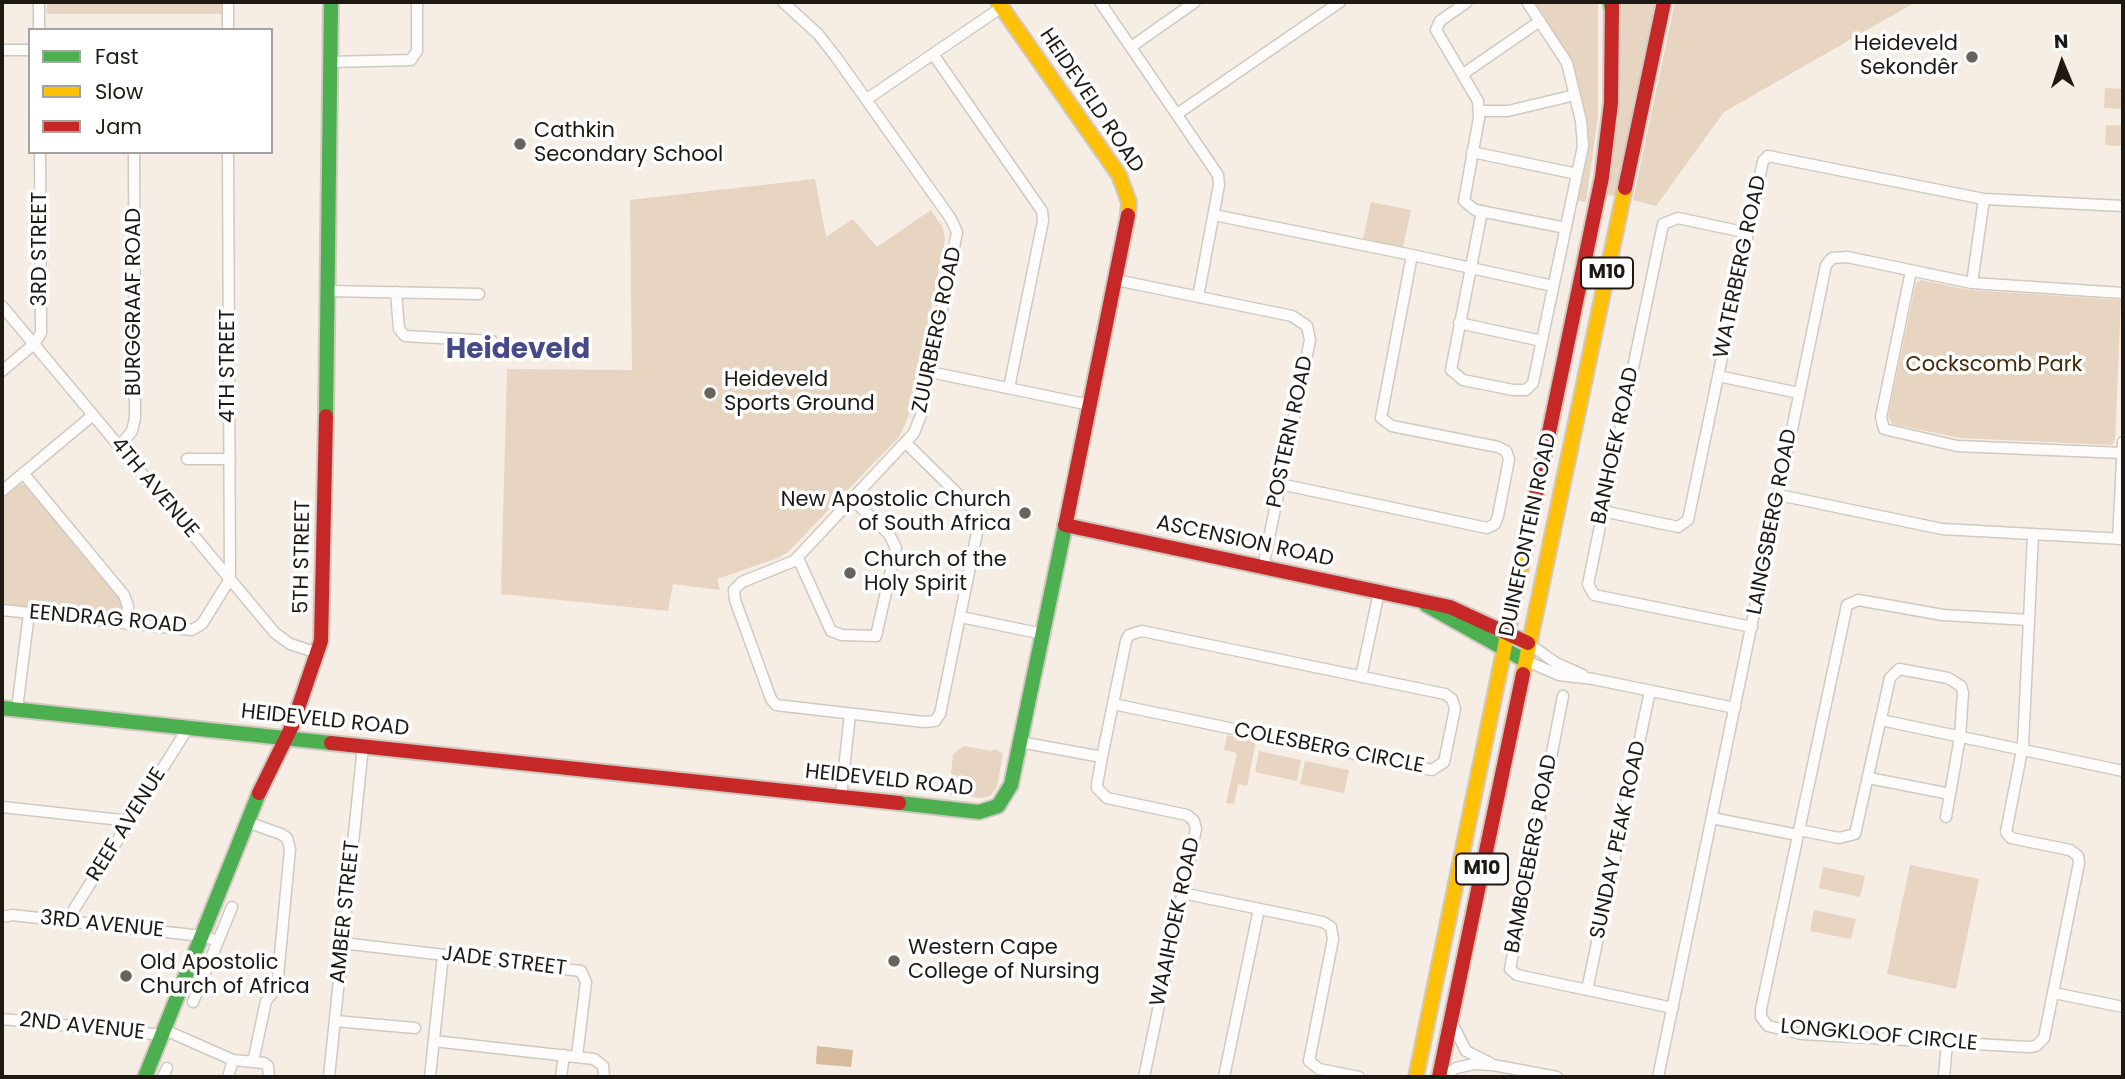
<!DOCTYPE html>
<meta charset="utf-8">
<style>
body{margin:0}
#map{position:relative;width:2125px;height:1079px;overflow:hidden;background:#f6ede4;font-family:Poppins,sans-serif}
canvas{display:block}
.frame{position:absolute;inset:0;border:4px solid #1e1913;pointer-events:none}
.legend{position:absolute;left:28px;top:28px;width:245px;height:126px;box-sizing:border-box;background:#fff;border:2px solid #a5a3a1;margin:0;padding:9px 12px;list-style:none;font-size:21px;color:#1e1913}
.legend li{display:flex;align-items:center;gap:14px;height:35px}
.legend b{width:35px;border:2px solid #a5a3a1}
.north{position:absolute;left:2027px;top:28px;width:70px;height:70px;-webkit-text-stroke:5px #fff;paint-order:stroke;rotate:358deg;font-size:19px;font-weight:700;line-height:28px;text-align:center;color:#1e1913}
.north::after{content:'';display:block;margin:auto;width:24px;height:32px;background:#1e1913;clip-path:polygon(50% 0,100% 100%,50% 72%,0 100%)}
</style>
<div id="map">
<canvas width="2125" height="1079"></canvas>
<div class="frame"></div>
<ul class="legend">
<li><b style="height:9px;background:#4caf50"></b>Fast</li>
<li><b style="height:9px;background:#ffc107"></b>Slow</li>
<li><b style="height:9px;background:#c62828"></b>Jam</li>
</ul>
<div class="north">N</div>
</div>
<script>
const c = document.querySelector('canvas').getContext('2d');
c.lineJoin = 'round';
function fillPath(path, color) { c.fillStyle = color; c.fill(path, 'evenodd'); }
const poly = rows => new Path2D(rows.map(r => 'M' + r).join(''));
function strokePath(path, color, width, dash) { c.strokeStyle = color; c.lineWidth = width; c.lineCap = dash ? 'butt' : 'round'; c.setLineDash(dash || []); c.stroke(path); }
function write(font, color, halo, rows, align = 'center') {
  c.font = font + ' Poppins,sans-serif'; c.lineWidth = 7; c.setLineDash([]); c.textBaseline = 'middle'; c.strokeStyle = halo; c.fillStyle = color; for (const [text, x, y, turn = 0] of rows) {
    c.save(); c.translate(x, y); c.rotate((+turn || 0) * Math.PI / 180); c.textAlign = isNaN(turn) ? turn : align; if (halo) c.strokeText(text, 0, 0); c.fillText(text, 0, 0); c.restore();
  }
}
fillPath(poly([
 [47,2,224,2,224,14,47,14],
 [1531,2,1598,2,1598,116,1586,202,1575,200,1585,156,1575,78],
 [1619,2,1655,2,1615,196,1606,195,1619,88],
 [1675,2,1916,2,1724,112,1656,206,1633,200],
 [2105,88,2123,89,2123,109,2104,108],
 [2106,125,2123,126,2123,146,2105,145],
 [815,179,826,237,853,219,877,247,931,210,943,228,945,240,909,415,899,437,788,552,778,558,717,579,720,590,673,584,668,611,501,594,507,369,632,370,630,200],
 [1371,202,1411,210,1403,247,1363,239],
 [1921,280,1969,290,2121,300,2115,440,2112,445,1961,438,1892,424,1888,416,1916,283],
 [22,484,30,488,123,601,123,608,117,616,2,606,2,496,15,485],
 [1227,735,1256,741,1247,786,1238,784,1234,804,1226,803,1237,753,1224,750],
 [964,746,991,751,995,749,1003,754,997,787,991,795,983,798,945,794,942,790,951,775,953,754],
 [1259,751,1301,760,1297,781,1255,772],
 [1305,761,1349,770,1344,793,1300,784],
 [1910,865,1979,879,1956,989,1887,974],
 [1823,867,1865,876,1860,897,1819,888],
 [1814,910,1856,919,1851,939,1810,931]
]), '#e7d4c1');
fillPath(poly([
 [817,1046,853,1050,851,1067,816,1064]
]), '#d7bd9e');
const street = poly([
 [39,2,39,30],
 [228,2,228,30],
 [783,2,818,34,836,57,951,219,957,232,921,415,914,433,794,561,742,582,734,590,735,600,771,699,776,705,924,722,935,721,940,714,979,523,974,510,906,443],
 [1100,2,1218,175,1219,185,1198,297],
 [1467,2,1440,21,1436,30,1478,101,1479,118,1464,201,1475,210,1566,228],
 [1131,47,1195,2],
 [2,50,30,50],
 [933,54,1042,211,1043,221,1009,388],
 [331,62,411,60,417,51,417,2],
 [1463,74,1540,21],
 [867,99,1002,7],
 [1479,111,1508,111,1575,95],
 [1177,114,1340,2],
 [1472,152,1577,174],
 [1482,211,1451,370,1463,380,1513,390,1526,390,1533,383,1583,146,1581,121,1567,63,1527,2],
 [1214,215,1412,255,1381,418,1392,426,1498,447,1506,451,1509,459,1498,516,1495,524,1487,528,1280,484],
 [1748,233,1678,218,1663,224,1588,584,1594,595,1752,627],
 [1412,255,1553,286],
 [1911,271,1881,417,1884,429,1957,446,2123,453],
 [1116,280,1292,316,1307,326,1310,340,1263,567],
 [1972,283,1984,199],
 [327,291,479,294],
 [396,292,399,329,405,336,492,341],
 [2,306,275,633,290,644,318,653],
 [1459,323,1542,341],
 [2,371,34,344,41,333,40,152],
 [930,372,1090,405],
 [1718,376,1799,393],
 [119,447,132,431,135,418,134,152],
 [187,459,230,459],
 [23,473,124,595,128,606,127,624],
 [2,491,93,415],
 [1779,495,1942,529,2123,539],
 [1603,511,1678,527,1688,520,1763,161,1768,156,1984,199,2123,206],
 [2118,539,2123,442],
 [798,558,831,631,842,635,876,636,896,548,889,534,853,500],
 [2,610,192,630,202,624,230,579,228,152],
 [961,617,1043,634],
 [2029,620,1943,615,1858,600,1847,605,1761,1009,1761,1017,1768,1026,1802,1034,2028,1047,2036,1046,2044,1038,2079,863,2078,856,2070,850,2011,838,2006,832,2023,745,2029,620,2033,534],
 [1528,643,1556,663,1583,675],
 [1524,660,1559,675,1593,679,1735,708],
 [1361,677,1379,592],
 [1563,696,1510,969,1517,975,1673,1008],
 [1113,704,1432,770,1444,762,1455,709,1452,699,1445,694,1142,631,1129,635,1126,641,1102,757,1097,784,1097,788,1107,798,1187,815,1194,821,1196,829,1144,1077],
 [17,709,29,613],
 [1881,720,2123,771],
 [1020,742,1102,757],
 [1869,778,1950,794],
 [841,797,850,714],
 [2,807,131,821],
 [1712,818,1798,835],
 [247,822,281,834,287,838,290,849,277,987,266,1001,253,1062],
 [1799,830,1839,838,1855,834,1890,678,1899,669,1948,678,1961,686,1963,693,1960,737,1946,817],
 [1182,893,1323,922,1331,927,1333,939,1309,1061,1319,1069,1359,1077],
 [2,917,12,915,202,936,218,941],
 [66,922,188,728],
 [342,943,581,971,586,982,577,1056],
 [1587,990,1650,691],
 [2054,993,2123,1007],
 [193,1002,232,907],
 [2,1019,163,1035],
 [335,1021,415,1028],
 [1452,1023,1466,1051,1490,1063],
 [165,1030,233,1060,264,1063,268,1066,269,1077],
 [434,1041,594,1059,603,1066,604,1077],
 [163,1077,167,1068],
 [228,1077,233,1060],
 [329,1077,363,746],
 [430,1077,443,955],
 [561,1077,564,1055],
 [1224,1077,1259,909],
 [1443,1077,1456,1068,1474,1064,1493,1065,1557,1077],
 [1658,1077,1826,265,1832,258,1847,257,1972,283,2123,293],
 [1944,1077,1947,1042]
]);
const fast = poly([
 [1610,2,1612,11],
 [326,416,331,2],
 [1426,605,1524,660],
 [2,708,331,743],
 [899,803,979,812,998,806,1011,785,1066,522],
 [145,1077,259,793]
]);
const slow = poly([
 [998,2,1119,175,1129,202,1128,215],
 [1523,674,1625,188],
 [1416,1077,1536,495]
]);
const jam = poly([
 [1625,188,1664,2],
 [1536,495,1602,177,1611,103,1612,2],
 [1066,522,1128,215],
 [1065,525,1450,607,1528,643],
 [331,743,899,803],
 [259,793,292,726,321,641,326,416],
 [1439,1077,1523,674]
]);
strokePath(street, '#d0c9c2', 13);
strokePath(fast, '#d0c9c2', 18);
strokePath(slow, '#d0c9c2', 18);
strokePath(jam, '#d0c9c2', 18);
strokePath(street, '#fefcfb', 10);
strokePath(fast, '#4caf50', 14);
strokePath(slow, '#ffc107', 14);
strokePath(jam, '#c62828', 14);
for (const [x, y, r, color] of [
 [1972,57,7,"#6a635c"],
 [520,144,7,"#6a635c"],
 [710,393,7,"#6a635c"],
 [1025,513,7,"#6a635c"],
 [850,573,7,"#6a635c"],
 [894,961,7,"#6a635c"],
 [126,976,7,"#6a635c"]
]) { const dot = new Path2D(); dot.arc(x, y, r, 0, 2 * Math.PI); c.fillStyle = color; c.fill(dot); strokePath(dot, '#fff', 2.5); }
for (const [x, y, w] of [
 [1607,273,52],
 [1482,869,52]
]) { const box = new Path2D(); box.roundRect(x - w / 2, y - 15.5, w, 31, 5); c.fillStyle = '#fff'; c.fill(box); strokePath(box, '#1e1913', 2); }
write('bold 19px', '#1e1913', null, [
 ["M10",1607,273],
 ["M10",1482,869]
]);
write('21px', '#1e1913', '#fff', [
 ["Heideveld",1958,45,"right"],
 ["Sekondêr",1958,69,"right"],
 ["Cathkin",534,132],
 ["Secondary School",534,156],
 ["Heideveld",724,381],
 ["Sports Ground",724,405],
 ["New Apostolic Church",1011,501,"right"],
 ["of South Africa",1011,525,"right"],
 ["Church of the",864,561],
 ["Holy Spirit",864,585],
 ["Western Cape",908,949],
 ["College of Nursing",908,973],
 ["Old Apostolic",140,964],
 ["Church of Africa",140,988]
], 'left');
write('21px', '#1e1913', '#fff', [
 ["HEIDEVELD ROAD",1091,101,56],
 ["3RD STREET",41,249,-90],
 ["WATERBERG ROAD",1741,267,-78],
 ["BURGGRAAF ROAD",135,302,-90],
 ["ZUURBERG ROAD",938,330,-78],
 ["4TH STREET",229,366,-90],
 ["POSTERN ROAD",1291,432,-78],
 ["BANHOEK ROAD",1616,446,-78],
 ["4TH AVENUE",154,488,50],
 ["LAINGSBERG ROAD",1773,522,-79],
 ["DUINEFONTEIN ROAD",1529,535,-78],
 ["ASCENSION ROAD",1245,542,12],
 ["5TH STREET",303,557,-89],
 ["EENDRAG ROAD",108,620,5],
 ["HEIDEVELD ROAD",325,721,6],
 ["COLESBERG CIRCLE",1329,749,11],
 ["HEIDEVELD ROAD",889,781,6],
 ["REEF AVENUE",127,825,-58],
 ["SUNDAY PEAK ROAD",1619,840,-78],
 ["BAMBOEBERG ROAD",1532,854,-79],
 ["AMBER STREET",346,912,-84],
 ["WAAIHOEK ROAD",1176,922,-78],
 ["3RD AVENUE",102,925,6],
 ["JADE STREET",504,962,7],
 ["2ND AVENUE",82,1027,6],
 ["LONGKLOOF CIRCLE",1879,1036,5]
]);
write('21px', '#432b0a', '#fff', [
 ["Cockscomb Park",1994,366]
]);
write('bold 28px', '#464a88', '#fff', [
 ["Heideveld",518,351]
]);
</script>
